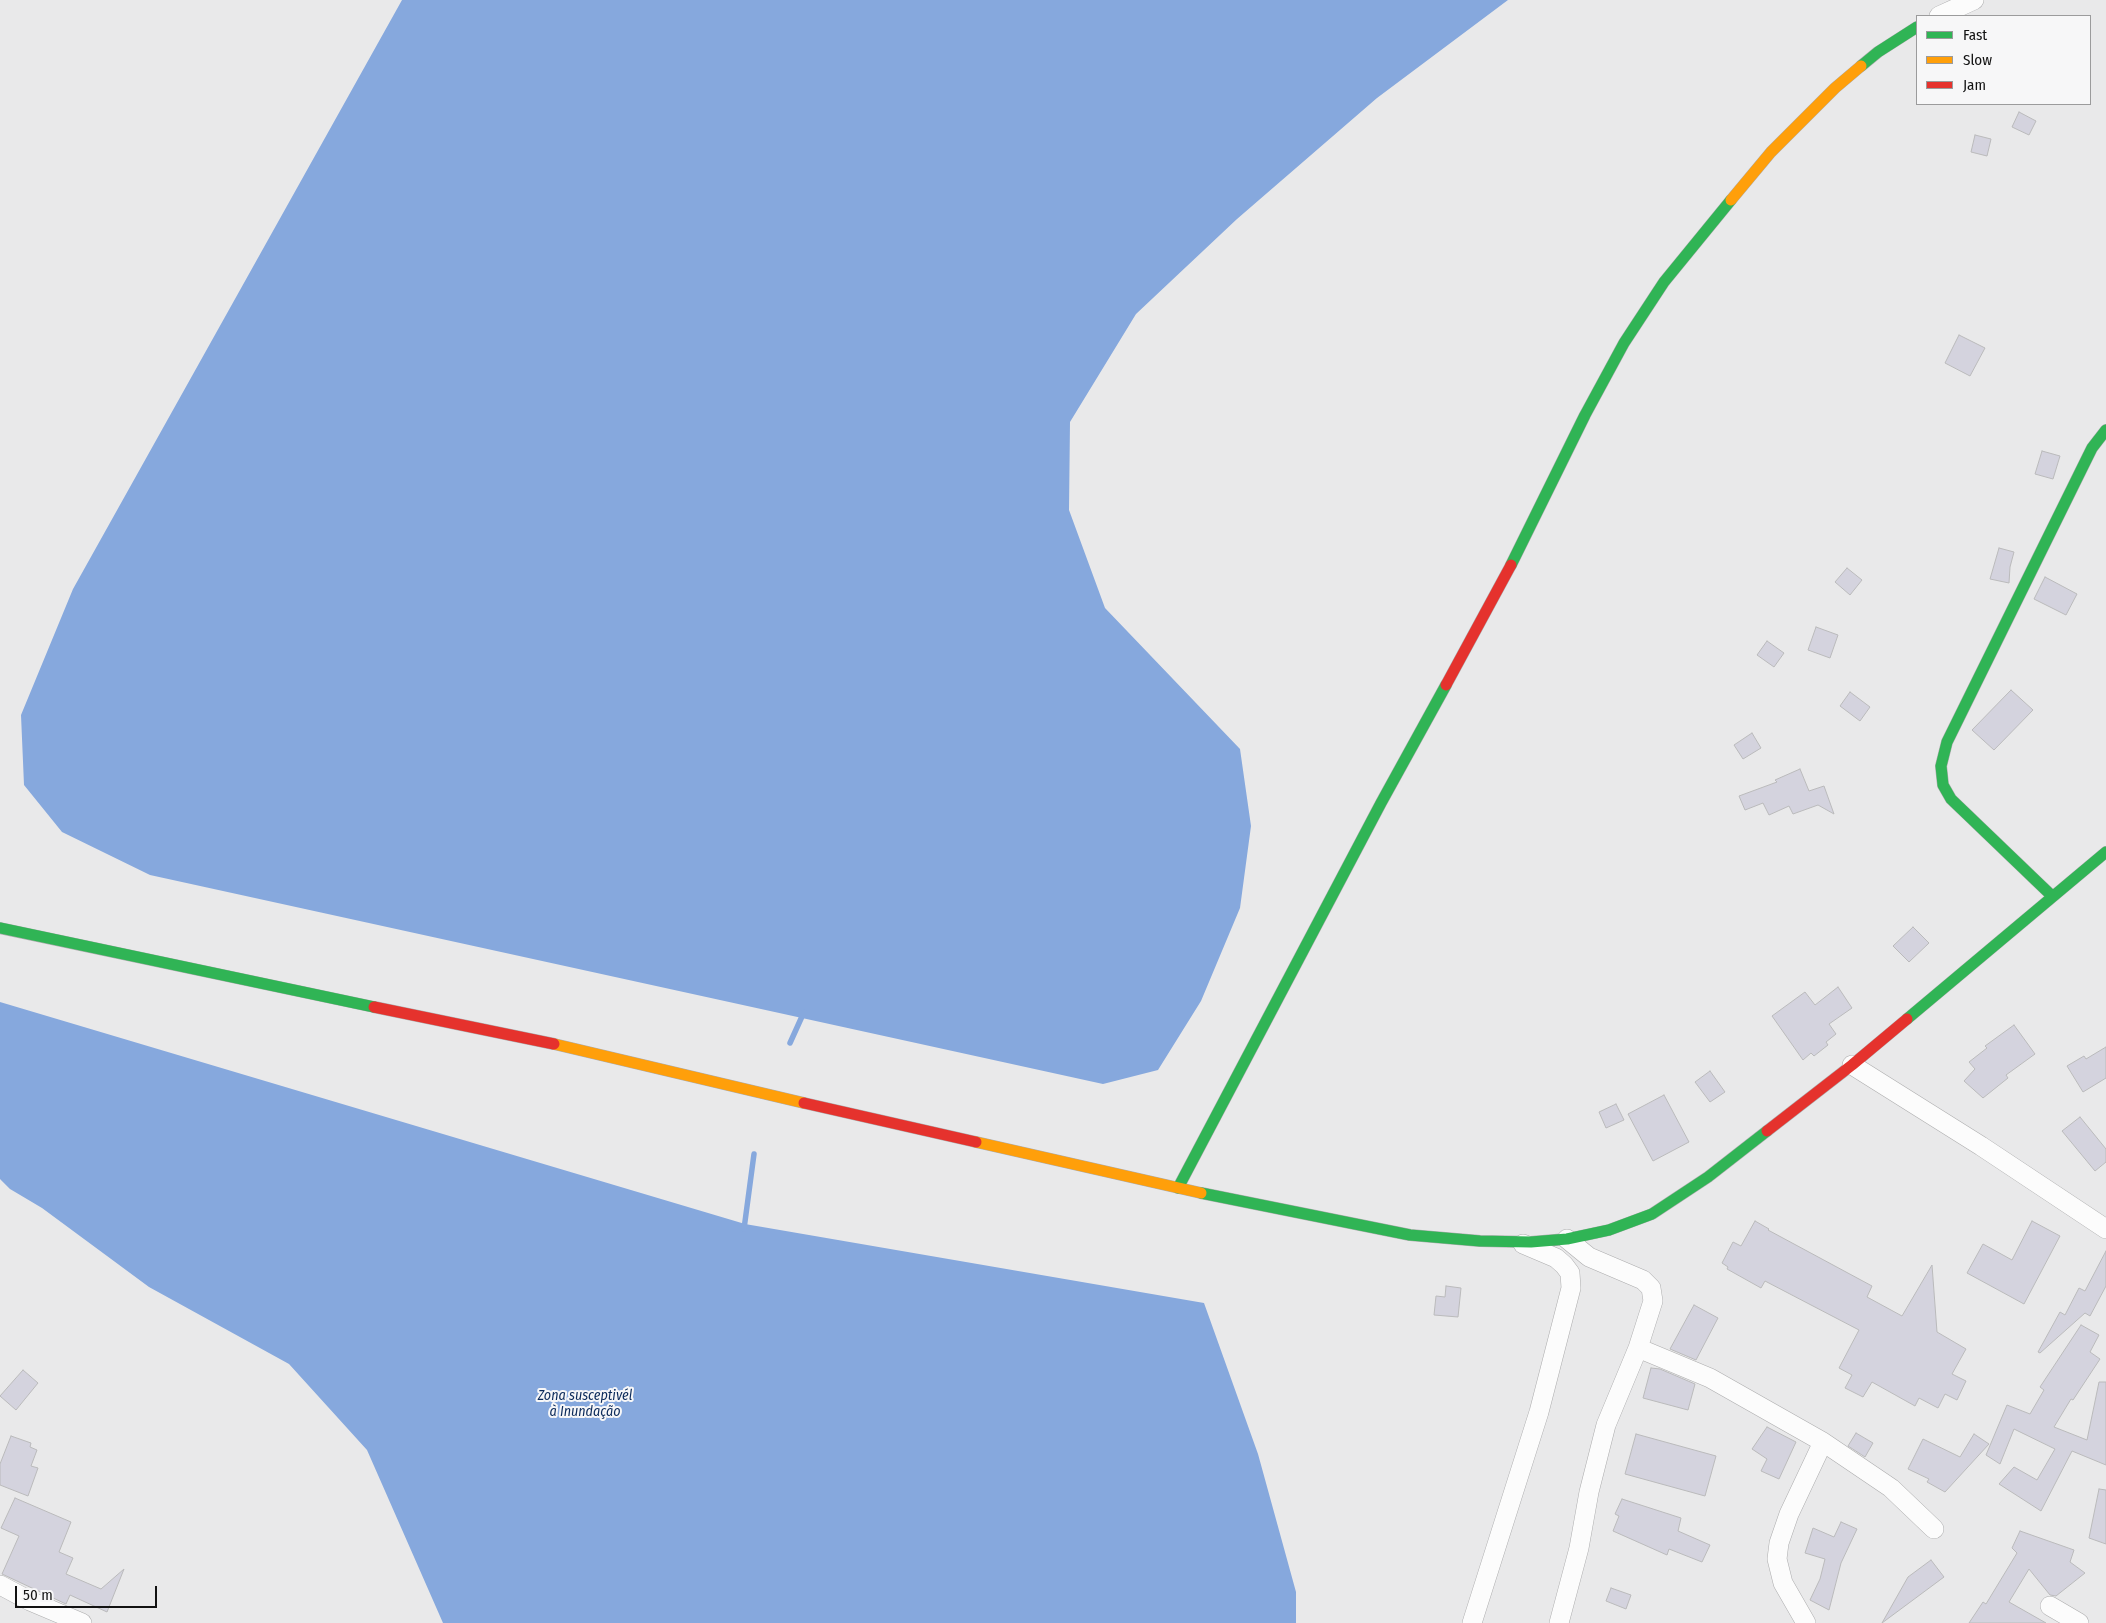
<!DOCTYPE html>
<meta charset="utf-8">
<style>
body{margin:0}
#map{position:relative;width:2106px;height:1623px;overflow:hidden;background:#e9e9ea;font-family:"Fira Sans Condensed",sans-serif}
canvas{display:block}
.legend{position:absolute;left:1916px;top:15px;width:175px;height:90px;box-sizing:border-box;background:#f7f7f8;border:1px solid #9b9b9c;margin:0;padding:6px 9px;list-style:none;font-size:15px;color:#121212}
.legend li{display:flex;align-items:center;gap:10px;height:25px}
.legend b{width:25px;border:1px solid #9b9b9c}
.scale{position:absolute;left:15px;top:1586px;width:142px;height:22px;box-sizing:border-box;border:2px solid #121212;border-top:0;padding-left:6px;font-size:15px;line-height:18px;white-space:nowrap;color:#121212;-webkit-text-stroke:4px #f7f7f8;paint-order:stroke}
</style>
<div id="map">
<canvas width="2106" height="1623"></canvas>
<ul class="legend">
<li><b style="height:6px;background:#30b455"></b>Fast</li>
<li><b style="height:6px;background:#ff9f0a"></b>Slow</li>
<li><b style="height:6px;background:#e5322d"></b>Jam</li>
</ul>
<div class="scale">50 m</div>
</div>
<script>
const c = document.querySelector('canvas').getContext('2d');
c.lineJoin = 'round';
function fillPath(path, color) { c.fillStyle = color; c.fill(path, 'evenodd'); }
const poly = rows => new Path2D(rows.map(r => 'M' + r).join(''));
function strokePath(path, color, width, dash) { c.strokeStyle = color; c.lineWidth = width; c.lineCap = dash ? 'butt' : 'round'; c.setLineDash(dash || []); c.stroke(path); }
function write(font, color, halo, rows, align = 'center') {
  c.font = font + ' "Fira Sans Condensed",sans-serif'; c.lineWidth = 4; c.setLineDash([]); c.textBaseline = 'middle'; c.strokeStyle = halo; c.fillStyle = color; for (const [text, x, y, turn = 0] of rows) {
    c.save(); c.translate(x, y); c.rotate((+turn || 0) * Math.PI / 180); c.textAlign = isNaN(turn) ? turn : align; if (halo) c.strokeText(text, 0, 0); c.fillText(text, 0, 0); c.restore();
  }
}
fillPath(poly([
 [402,0,1508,0,1377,98,1237,219,1136,314,1070,422,1069,510,1105,608,1240,749,1251,826,1240,908,1201,1001,1158,1070,1103,1084,150,875,62,832,24,785,21,715,73,589],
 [0,1002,745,1224,1204,1303,1258,1454,1296,1592,1296,1623,443,1623,367,1450,289,1364,149,1287,42,1208,10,1189,0,1179]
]), '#86a8dd');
strokePath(poly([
 [790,1043,804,1012],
 [744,1229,754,1154]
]), '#86a8dd', 5.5);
const building = poly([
 [2019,112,2036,121,2029,135,2012,127,2019,112],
 [1975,135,1991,139,1987,156,1971,152,1975,135],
 [1959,335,1985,348,1970,376,1945,363,1959,335],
 [2042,451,2060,456,2053,479,2035,474,2042,451],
 [1999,548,2014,552,2010,567,2009,583,1990,579,1999,548],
 [1847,568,1862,580,1850,595,1835,582,1847,568],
 [2045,577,2077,594,2066,615,2034,599,2045,577],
 [1816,627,1838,635,1830,658,1808,650,1816,627],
 [1767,641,1784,653,1774,667,1757,655,1767,641],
 [2011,690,2033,710,1994,750,1972,730,2011,690],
 [1850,692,1870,707,1860,721,1840,706,1850,692],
 [1752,733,1761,748,1743,759,1734,745,1752,733],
 [1800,769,1809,791,1824,786,1834,814,1818,805,1793,814,1789,806,1769,815,1763,803,1745,810,1739,796,1777,782,1775,780,1800,769],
 [1913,927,1929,943,1909,962,1893,946,1913,927],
 [1838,987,1852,1008,1829,1024,1836,1034,1826,1042,1828,1045,1814,1056,1811,1053,1803,1060,1772,1016,1805,992,1815,1005,1838,987],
 [2014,1025,2035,1054,2006,1075,2008,1078,1983,1098,1964,1081,1975,1069,1969,1062,1987,1048,1985,1046,2014,1025],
 [2106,1047,2106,1078,2083,1092,2067,1066,2084,1056,2086,1059,2106,1047],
 [1710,1071,1725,1092,1710,1102,1695,1082,1710,1071],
 [1664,1095,1689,1142,1653,1161,1628,1114,1664,1095],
 [1616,1104,1624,1120,1606,1128,1599,1112,1616,1104],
 [2080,1117,2106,1149,2106,1162,2095,1171,2062,1131,2080,1117],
 [1755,1221,1769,1229,1768,1230,1872,1286,1867,1297,1902,1316,1932,1265,1937,1332,1966,1349,1952,1374,1966,1381,1957,1400,1945,1394,1938,1408,1919,1398,1915,1406,1872,1382,1863,1397,1845,1388,1852,1375,1839,1368,1859,1330,1765,1281,1761,1288,1727,1269,1728,1267,1722,1263,1733,1242,1741,1246,1755,1221],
 [2032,1221,2060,1236,2024,1304,1967,1273,1983,1244,2012,1260,2032,1221],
 [2106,1251,2106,1286,2090,1316,2085,1313,2040,1353,2038,1352,2060,1312,2065,1315,2079,1288,2085,1291,2106,1251],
 [1446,1286,1461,1288,1458,1317,1434,1315,1436,1296,1445,1297,1446,1286],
 [1694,1305,1718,1318,1696,1360,1670,1349,1694,1305],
 [2081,1325,2099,1335,2090,1352,2100,1359,2073,1400,2071,1399,2054,1427,2087,1440,2099,1382,2106,1382,2106,1465,2072,1451,2041,1511,1999,1484,2014,1467,2037,1480,2055,1449,2014,1429,2000,1464,1986,1455,2007,1405,2030,1414,2044,1390,2040,1387,2081,1325],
 [1651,1368,1660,1369,1695,1384,1688,1410,1643,1398,1651,1368],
 [23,1370,38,1383,16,1410,0,1396,23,1370],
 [1767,1427,1796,1442,1779,1479,1761,1471,1767,1459,1752,1449,1767,1427],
 [1856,1433,1873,1443,1865,1457,1848,1446,1856,1433],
 [1636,1434,1716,1456,1705,1496,1625,1474,1636,1434],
 [1974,1434,1989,1444,1945,1492,1927,1482,1929,1479,1908,1469,1923,1439,1960,1457,1974,1434],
 [11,1436,31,1443,30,1447,37,1450,31,1466,38,1468,28,1496,0,1485,0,1464,11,1436],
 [2099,1489,2106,1490,2106,1544,2089,1538,2099,1489],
 [15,1498,71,1522,59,1552,73,1558,66,1574,101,1589,124,1569,107,1612,70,1595,66,1604,2,1574,19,1536,1,1528,15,1498],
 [1622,1499,1681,1518,1678,1531,1710,1545,1702,1562,1669,1549,1667,1555,1613,1531,1619,1516,1615,1514,1622,1499],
 [1841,1522,1857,1529,1841,1563,1829,1610,1810,1600,1820,1579,1825,1559,1805,1553,1813,1528,1834,1537,1841,1522],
 [2020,1531,2074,1550,2070,1562,2085,1573,2056,1596,2050,1595,2029,1569,2009,1602,2046,1623,1969,1623,1983,1602,1986,1604,2017,1553,2012,1548,2020,1531],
 [1931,1560,1944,1577,1882,1623,1908,1577,1931,1560],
 [1611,1588,1631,1595,1626,1609,1606,1601,1611,1588]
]);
fillPath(building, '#d4d3de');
strokePath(building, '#bababb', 1);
const street = poly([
 [1939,16,1974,0],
 [1852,1065,1981,1146,2106,1229],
 [1638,1348,1710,1378,1823,1442,1891,1488,1934,1529],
 [0,1585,30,1601,82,1623],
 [2050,1606,2079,1623],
 [1472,1623,1539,1412,1571,1288,1570,1273,1564,1265,1556,1258,1523,1244],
 [1559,1623,1579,1548,1589,1492,1606,1425,1638,1348,1653,1301,1651,1288,1643,1280,1589,1257,1567,1239],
 [1806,1623,1783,1583,1777,1559,1779,1543,1789,1514,1823,1442]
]);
const fast = poly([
 [1861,66,1878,52,1917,27],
 [1511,565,1585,415,1624,343,1664,282,1731,200],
 [2052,896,1951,799,1943,785,1941,766,1947,742,2092,448,2106,430],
 [0,928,374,1007],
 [1907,1019,2106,852],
 [1178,1188,1381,803,1446,685],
 [1201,1193,1410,1235,1480,1241,1531,1242,1567,1239,1609,1230,1652,1214,1708,1177,1767,1131]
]);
const slow = poly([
 [1731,200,1771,152,1835,88,1861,66],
 [554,1044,804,1103],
 [976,1142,1201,1193]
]);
const jam = poly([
 [1446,685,1511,565],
 [374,1007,554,1044],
 [804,1103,976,1142],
 [1767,1131,1852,1065,1907,1019]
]);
strokePath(street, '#acacad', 20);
strokePath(fast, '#acacad', 12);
strokePath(slow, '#acacad', 12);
strokePath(jam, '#acacad', 12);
strokePath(street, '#fcfcfc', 19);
strokePath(fast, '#30b455', 11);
strokePath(slow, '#ff9f0a', 11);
strokePath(jam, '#e5322d', 11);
write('italic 14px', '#0b2a5a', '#f7f7f8', [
 ["Zona susceptivél",585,1396],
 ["à Inundação",585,1412]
]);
</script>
